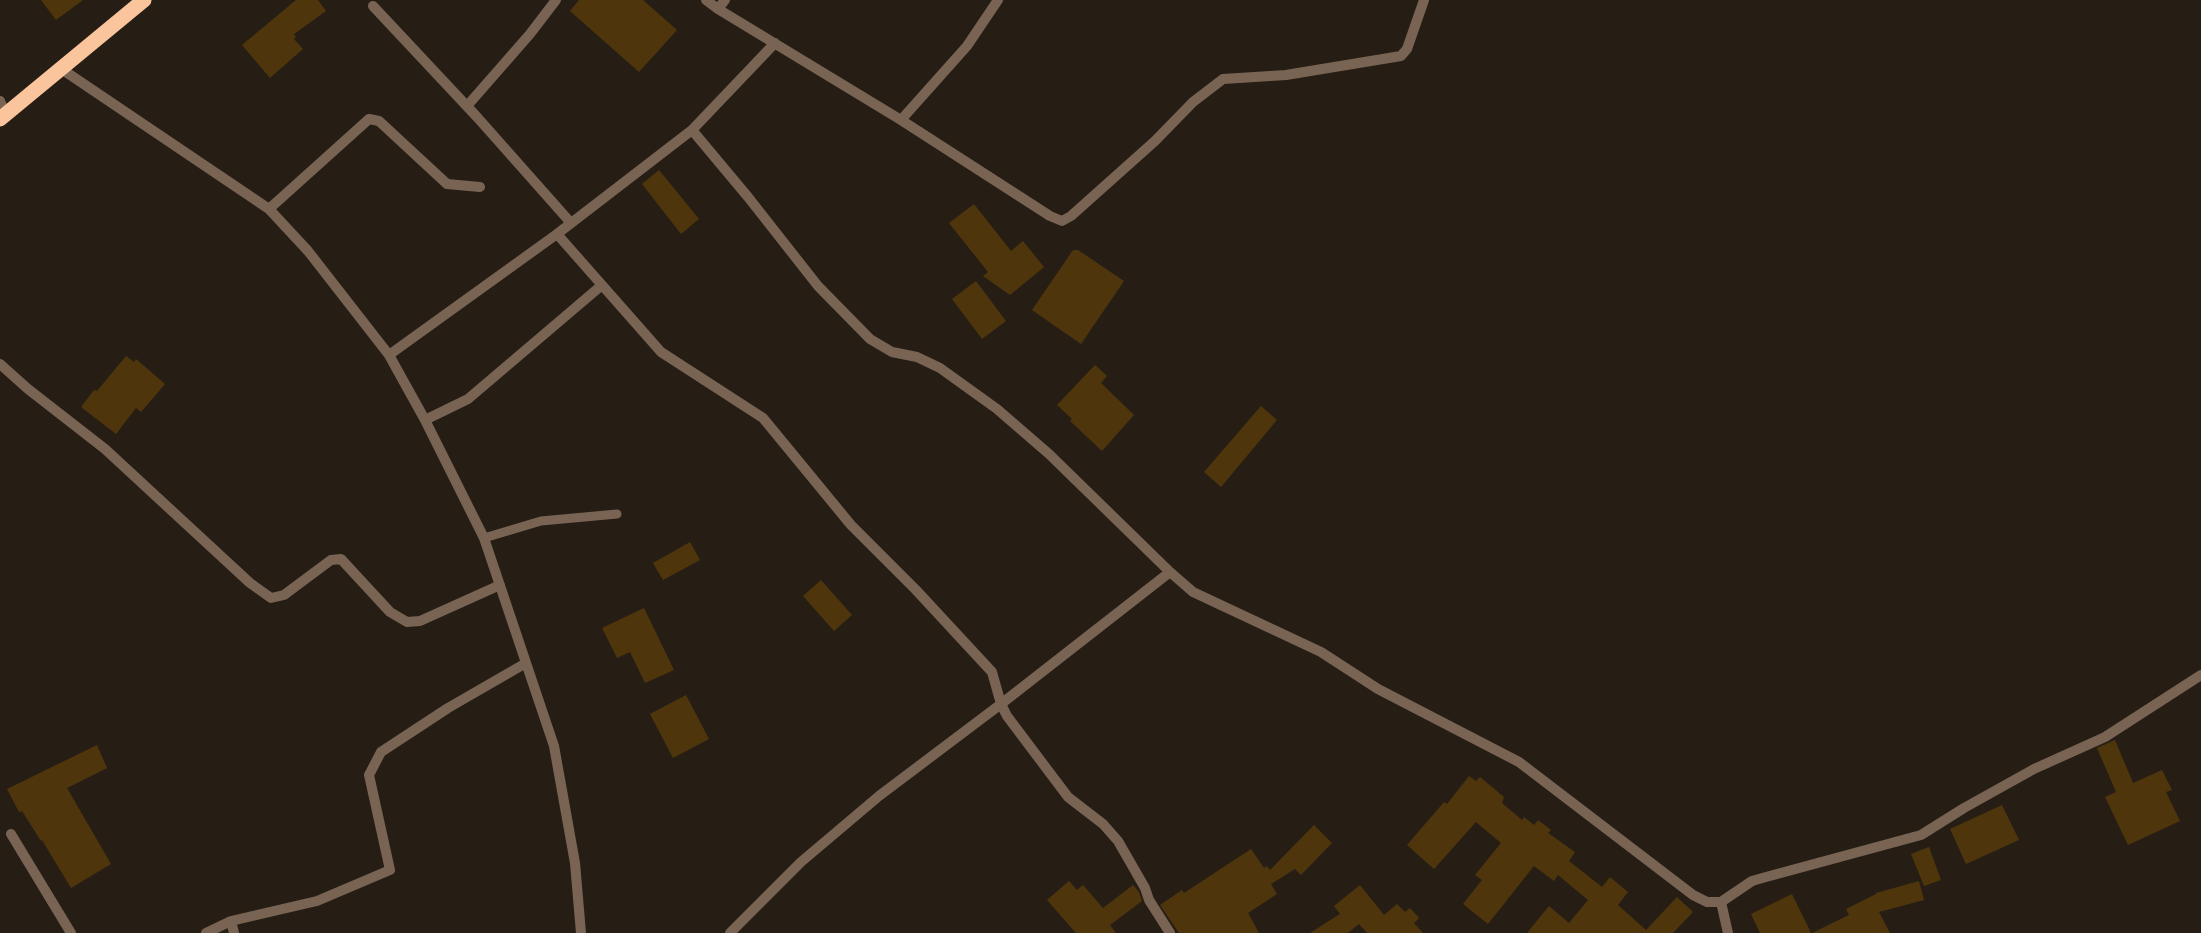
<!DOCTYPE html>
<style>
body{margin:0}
canvas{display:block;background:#261e15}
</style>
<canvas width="2201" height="933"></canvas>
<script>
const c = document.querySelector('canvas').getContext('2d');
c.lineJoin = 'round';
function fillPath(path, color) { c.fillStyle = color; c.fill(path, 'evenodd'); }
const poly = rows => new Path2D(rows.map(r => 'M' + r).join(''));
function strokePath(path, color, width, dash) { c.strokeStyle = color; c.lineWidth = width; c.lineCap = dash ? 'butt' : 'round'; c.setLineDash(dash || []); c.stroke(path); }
fillPath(poly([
 [41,0,83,0,56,20],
 [296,0,318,0,326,11,294,34,296,37,294,39,303,49,270,78,242,45],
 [579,0,643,0,677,30,639,72,570,11],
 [659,170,699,219,681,234,642,184],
 [974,204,1011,251,1023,241,1044,267,1010,295,983,276,988,272,949,223],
 [1073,250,1078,250,1124,281,1081,344,1032,310],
 [976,281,1006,321,982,339,952,299],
 [126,356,134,362,136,359,165,384,141,412,136,408,116,434,81,407,94,390,97,391],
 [1095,365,1107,376,1101,383,1134,415,1102,451,1070,421,1072,419,1057,405],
 [1261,406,1277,420,1221,487,1204,472],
 [690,542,700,560,663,580,653,563],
 [821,580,852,615,834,631,803,596],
 [644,608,674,670,645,683,630,652,617,658,602,628],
 [686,695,709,739,673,758,650,714],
 [2115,740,2133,783,2162,770,2172,790,2166,792,2180,821,2128,845,2105,797,2116,792,2097,748],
 [97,745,107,768,67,788,111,864,71,888,42,840,41,841,22,811,19,812,7,789],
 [1469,776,1476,781,1480,777,1504,797,1502,803,1522,820,1524,817,1534,825,1538,820,1551,830,1548,833,1575,852,1569,861,1602,887,1610,877,1628,892,1618,905,1646,930,1677,897,1693,912,1673,933,1527,933,1549,906,1569,923,1588,900,1558,875,1554,881,1534,866,1488,924,1463,904,1482,880,1475,875,1501,843,1476,822,1434,869,1407,845,1444,802,1447,804],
 [2002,805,2019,840,1966,864,1950,829],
 [1314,825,1332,843,1301,875,1295,869,1271,884,1277,894,1248,913,1259,933,1179,933,1160,905,1182,890,1184,893,1251,849,1264,868,1267,866,1270,870],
 [1929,847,1941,880,1924,886,1911,854],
 [1069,881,1077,890,1083,885,1103,908,1133,885,1139,892,1142,901,1110,925,1116,933,1076,933,1047,900],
 [1919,881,1924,900,1879,912,1890,933,1812,933,1849,915,1846,909,1876,894,1876,893],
 [1360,885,1384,915,1397,904,1405,912,1410,908,1419,918,1414,923,1423,933,1367,933,1359,924,1348,933,1310,933,1340,914,1334,906],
 [1792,894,1811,933,1760,933,1751,914]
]), '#4e350c');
strokePath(poly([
 [484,538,541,521,617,514]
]), '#796454', 9);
strokePath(poly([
 [706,0,718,9,901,120,1050,216,1062,221,1071,216,1155,141,1193,102,1223,79,1286,75,1401,56,1407,49,1424,0],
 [373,6,477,117,571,223],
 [718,9,725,0],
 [60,68,269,209,308,251,389,355,425,420,484,538,554,746,575,863,581,933],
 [0,101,6,115],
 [467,106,530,34,556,0],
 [901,120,967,46,998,0],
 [692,130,748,197,818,286,870,339,892,352,917,357,940,368,997,409,1049,454,1170,572,1193,592,1321,652,1378,689,1519,762,1693,895,1707,902,1721,902,1752,881,1766,877,1921,835,1964,808,2034,769,2105,737,2201,675],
 [269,209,369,119,379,121,447,184,480,187],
 [557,234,661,352,763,418,851,525,916,590,992,672,1001,704,1170,572],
 [389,355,557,234,692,130,775,43],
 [0,364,28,389,105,449,250,583,271,598,284,595,331,560,341,559,390,612,407,622,420,621,500,585],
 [425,420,468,399,602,285],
 [11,834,71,933],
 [1721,902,1728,933],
 [231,921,234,933],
 [206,933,231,921,317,901,390,870,369,775,381,752,448,708,526,663],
 [730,933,801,862,879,796,1001,704,1007,716,1068,797,1103,824,1118,841,1145,888,1149,900,1170,933]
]), '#796454', 10);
strokePath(poly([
 [0,119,144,0]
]), '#fac49c', 15);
</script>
